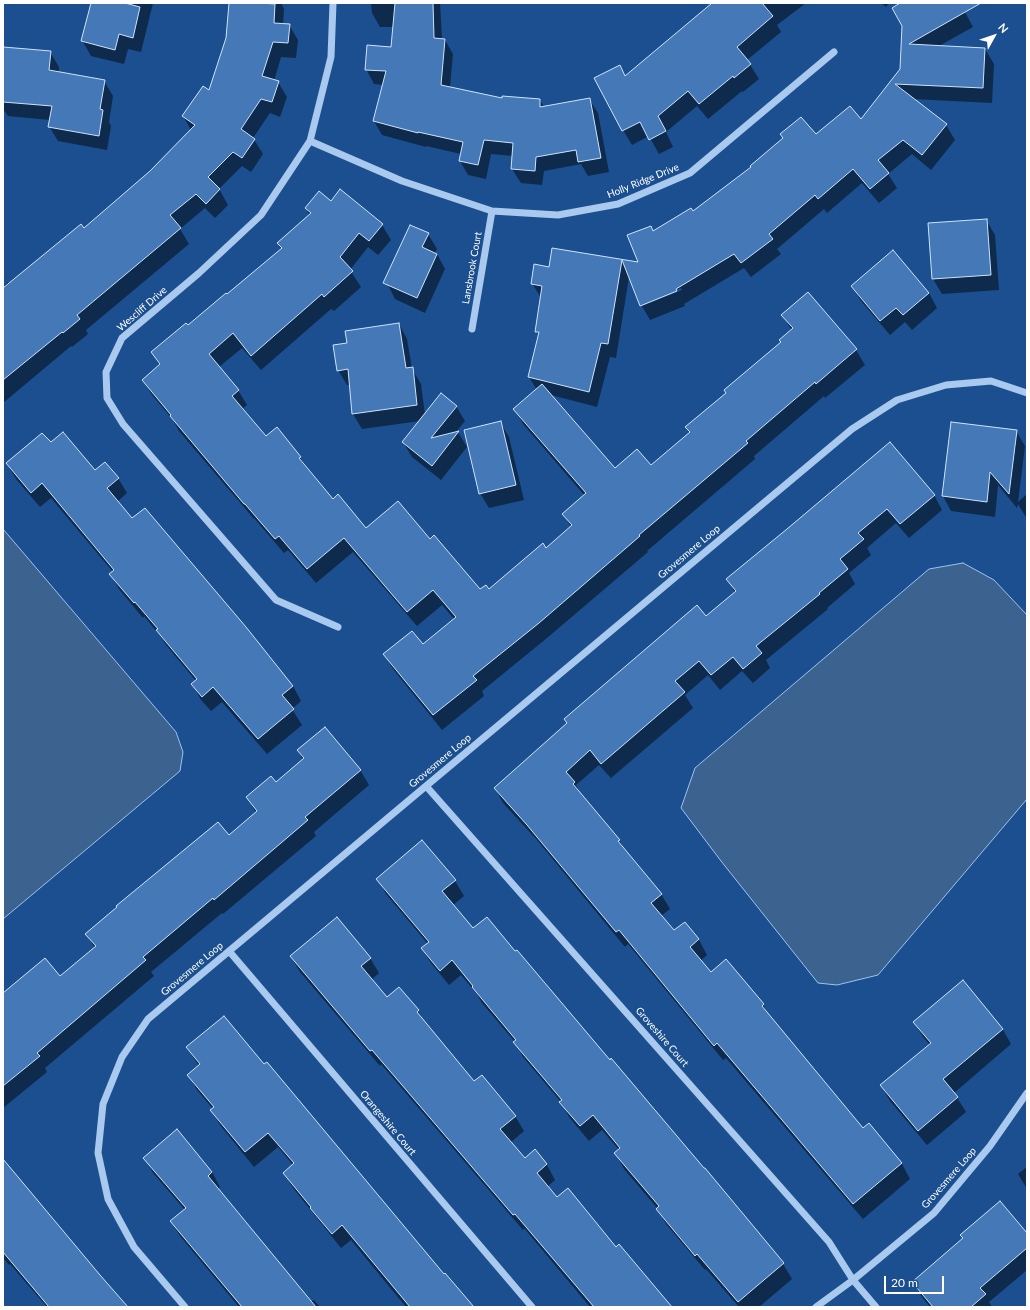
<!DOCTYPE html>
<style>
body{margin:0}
#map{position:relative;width:1030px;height:1310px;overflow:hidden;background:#1b4f8f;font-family:Lato,sans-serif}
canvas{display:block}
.frame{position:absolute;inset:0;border:4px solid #fff;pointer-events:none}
.north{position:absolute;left:974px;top:16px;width:40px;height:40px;-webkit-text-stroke:3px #1b4f8f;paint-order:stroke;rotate:50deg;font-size:11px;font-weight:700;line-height:16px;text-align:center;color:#fff}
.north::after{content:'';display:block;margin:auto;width:14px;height:18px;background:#fff;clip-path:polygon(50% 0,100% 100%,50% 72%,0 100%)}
.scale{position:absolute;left:884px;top:1276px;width:60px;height:18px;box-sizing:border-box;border:2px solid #fff;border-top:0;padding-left:5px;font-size:12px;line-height:14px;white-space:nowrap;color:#fff;-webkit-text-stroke:3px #1b4f8f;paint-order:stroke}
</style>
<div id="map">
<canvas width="1030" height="1310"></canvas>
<div class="frame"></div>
<div class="north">N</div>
<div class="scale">20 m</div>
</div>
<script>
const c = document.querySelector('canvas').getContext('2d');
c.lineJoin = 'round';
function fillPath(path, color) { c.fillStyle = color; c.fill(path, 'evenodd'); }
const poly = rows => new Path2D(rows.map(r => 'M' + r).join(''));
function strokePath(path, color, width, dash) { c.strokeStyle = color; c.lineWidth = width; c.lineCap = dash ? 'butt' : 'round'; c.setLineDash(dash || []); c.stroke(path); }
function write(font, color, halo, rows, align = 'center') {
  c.font = font + ' Lato,sans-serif'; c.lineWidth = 3; c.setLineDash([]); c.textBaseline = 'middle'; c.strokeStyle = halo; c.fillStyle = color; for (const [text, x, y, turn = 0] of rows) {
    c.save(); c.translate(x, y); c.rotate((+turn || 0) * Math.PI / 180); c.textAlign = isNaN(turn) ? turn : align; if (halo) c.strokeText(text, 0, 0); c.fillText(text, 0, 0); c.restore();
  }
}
const water = poly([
 [3,529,176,732,183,752,180,771,3,919,3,529],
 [963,563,994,580,1027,615,1027,799,878,975,837,985,818,983,721,861,681,808,695,768,929,569,963,563]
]);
fillPath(water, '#3c6290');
strokePath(water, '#9cc4f0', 1);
fillPath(poly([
 [92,3,153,3,141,52,128,49,124,64,91,56,82,40],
 [230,3,281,3,284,9,283,25,289,25,298,40,296,58,281,57,274,81,278,82,287,97,280,117,270,113,253,138,263,154,251,172,242,166,219,189,228,205,215,218,205,208,180,229,189,244,86,330,88,334,72,347,71,346,3,403,3,287,8,282,10,284,83,229,151,171,191,130,183,116,210,92,227,38],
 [371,3,440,3,442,39,445,40,453,54,450,87,503,99,540,100,544,107,589,99,598,113,609,172,588,176,581,164,544,171,542,185,521,183,512,169,513,156,491,154,486,179,468,175,460,161,461,154,426,146,426,147,382,135,374,121,383,85,374,84,366,69,392,48,394,27,380,27,372,13],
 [710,3,806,3,777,25,781,32,747,60,759,79,743,92,742,91,708,119,697,106,666,132,673,147,659,154,649,136,632,145,623,130,625,77,711,5],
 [881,3,889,3,886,7],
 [902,3,960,3,973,27,939,46,985,49,994,64,992,103,913,99,946,125,955,140,931,170,912,154,888,174,897,188,879,203,862,183,827,213,824,209,777,249,781,254,751,277,744,268,684,304,685,306,650,320,642,306,682,290,681,288,642,304,642,306,629,277,616,358,610,357,597,407,551,395,615,470,650,466,690,434,686,427,727,393,782,342,792,331,783,315,856,350,865,365,825,398,824,396,754,456,755,459,647,551,648,552,547,638,482,691,484,696,442,730,393,669,384,654,423,645,455,620,442,605,417,626,353,552,316,583,288,550,284,553,254,518,254,519,179,431,173,420,152,395,143,380,160,366,152,352,227,296,282,250,278,244,310,216,306,209,331,202,382,225,391,240,378,255,368,247,350,270,361,287,334,311,331,309,261,370,242,348,219,367,238,390,247,405,242,409,266,437,300,457,309,472,333,500,366,529,429,540,480,591,489,590,546,549,571,527,564,514,585,496,523,424,515,409,537,390,529,377,539,336,537,332,541,298,532,283,550,268,553,249,640,264,653,232,693,213,816,136,861,121,901,70,903,26],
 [3,46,4,48,50,52,59,67,59,73,104,81,113,96,109,122,111,126,107,150,58,141,49,126,50,120,8,116,3,109],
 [986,220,995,235,999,290,942,294,933,279],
 [428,234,437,249,435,253,437,254,445,269,425,313,395,299,387,283],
 [893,251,929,293,937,308,912,330,905,322,890,335,861,301,852,286],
 [399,324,407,339,412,369,421,384,425,415,456,406,465,421,455,433,458,432,467,447,441,480,412,457,403,442,420,421,362,429,353,414,351,385,347,385,338,370,348,344],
 [500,422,509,437,524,500,489,508,480,493],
 [952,423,1016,431,1025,446,1018,502,1027,494,1027,519,1018,504,1017,508,998,485,995,517,951,511,943,496],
 [50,444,95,472,118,478,127,493,117,502,132,520,293,686,301,701,292,709,302,725,267,754,222,702,211,711,201,700,193,685,196,681,166,645,161,637,144,616,143,618,119,589,110,574,113,572,51,498,40,507,16,479,7,464],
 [934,495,942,510,909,538,896,523,867,548,871,555,849,573,855,584,827,608,828,609,766,660,770,668,753,683,742,671,720,690,708,675,685,695,693,708,611,778,599,765,576,785,583,798,619,840,626,852,661,894,670,909,661,916,674,931,684,923,699,940,707,955,700,961,711,973,763,1005,772,1020,863,1130,869,1125,902,1164,910,1179,863,1219,726,1058,723,1060,628,944,625,947,537,840,503,803,495,788,706,618,735,593,728,579,788,530],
 [298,750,360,770,369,785,314,832,316,836,223,914,222,913,151,972,154,976,45,1068,47,1072,3,1108,3,1001,60,977,95,948,86,934,228,836,256,813,248,798,276,783,303,760],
 [378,879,455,881,464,896,453,905,473,929,609,1061,704,1170,705,1169,783,1264,792,1279,759,1307,739,1307,706,1269,705,1270,666,1224,658,1209,624,1169,616,1154,619,1150,602,1130,589,1141,569,1117,561,1102,523,1057,515,1042,482,1003,477,994,461,975,449,985,431,963,422,949,428,944,386,894],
 [291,957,370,958,379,973,371,980,387,999,399,988,418,1011,427,1026,474,1082,515,1116,524,1131,510,1143,524,1159,535,1151,547,1165,555,1180,547,1187,557,1198,616,1248,670,1307,590,1307,524,1228,523,1230,381,1064,380,1066,300,972],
 [962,982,1003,1030,1011,1044,954,1093,966,1112,927,1145,890,1101,881,1086,930,1045,923,1037,914,1022],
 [187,1048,444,1275,472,1307,406,1307,351,1240,341,1248,293,1188,284,1173,293,1165,278,1147,254,1167,220,1125,211,1110,213,1109,197,1090,188,1075,199,1066],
 [145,1158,212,1172,220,1187,218,1189,311,1302,314,1300,320,1307,239,1307,180,1236,171,1222,185,1210,153,1173],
 [3,1166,126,1307,47,1307,10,1264,9,1265,3,1258],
 [1027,1167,1027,1189,1018,1174],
 [1027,1234,1027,1270,989,1302,992,1307,930,1307,922,1297,913,1282,964,1239]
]), '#0007');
const building = poly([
 [91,3,125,3,140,7,133,38,119,34,115,50,81,41,91,3],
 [229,3,259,3,275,4,274,23,290,24,288,43,273,42,262,76,279,81,272,102,261,99,241,129,255,139,242,158,233,152,208,177,220,189,206,204,196,194,170,215,181,228,77,315,80,319,63,333,62,332,3,380,3,288,81,224,84,228,150,171,195,125,182,116,203,86,209,90,226,38,229,3],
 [395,3,433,3,434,38,445,39,441,85,502,98,502,96,540,99,540,107,590,98,601,158,578,162,576,150,536,157,535,171,511,169,513,143,484,140,478,165,459,161,463,142,418,132,418,133,373,121,386,71,365,70,367,45,391,47,395,3],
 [712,3,762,3,773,16,737,47,751,64,734,78,733,76,699,104,688,91,658,116,666,131,649,140,640,122,622,131,594,78,620,65,625,76,712,3],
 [900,3,981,3,909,44,985,48,983,88,895,84,947,124,922,155,903,140,878,160,889,173,870,189,853,169,818,199,815,195,769,234,773,239,741,263,734,254,676,289,677,291,640,306,622,260,608,344,601,343,589,392,528,377,539,332,535,332,542,286,531,284,534,264,549,267,552,248,638,262,627,235,651,226,653,231,691,208,693,211,751,167,750,166,783,138,780,134,801,117,816,134,850,106,861,119,900,69,902,26,892,8,900,3],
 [3,47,51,51,49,70,105,80,100,109,103,110,99,136,48,127,52,106,3,102,3,47],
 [340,189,383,224,369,241,359,233,340,257,353,271,324,297,322,294,251,356,233,333,209,354,239,390,232,396,266,436,277,427,301,457,299,458,333,499,338,494,366,528,398,501,430,539,434,535,480,589,486,585,489,589,543,543,546,548,572,525,562,514,586,493,513,409,542,384,615,468,637,449,651,465,690,432,685,427,726,393,724,390,781,342,779,340,793,328,781,315,808,292,857,349,816,384,815,382,746,441,748,443,639,535,640,536,539,623,473,676,477,680,433,715,383,654,412,631,423,644,456,617,433,590,407,612,344,538,307,569,279,536,275,539,245,504,244,504,170,416,171,415,142,380,160,364,151,352,186,323,188,325,226,293,227,294,282,248,277,243,311,213,305,208,319,191,331,201,340,189],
 [987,219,991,275,932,279,928,223,987,219],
 [410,225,429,233,422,247,437,254,417,298,383,283,410,225],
 [893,250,929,293,903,315,896,308,880,321,851,286,893,250],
 [399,323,406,368,413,367,417,405,352,414,348,369,337,371,333,345,347,343,345,331,399,323],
 [441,393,457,406,431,438,459,431,432,466,402,442,441,393],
 [501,421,516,485,479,494,464,430,501,421],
 [951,422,1017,430,1009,494,990,472,987,502,942,496,951,422],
 [63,432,95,470,105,462,119,478,107,488,132,518,145,508,246,627,293,686,282,695,294,709,258,739,213,687,202,697,191,684,197,679,156,630,158,629,135,602,134,603,109,574,114,570,42,483,31,493,6,463,42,433,51,442,63,432],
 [890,442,935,495,900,524,887,509,858,533,864,539,840,559,848,569,819,593,820,594,756,646,762,653,743,669,733,657,711,675,699,661,675,681,685,692,601,764,590,750,566,772,575,782,573,784,620,840,618,841,662,894,651,903,674,930,685,922,699,939,690,947,711,972,726,959,764,1004,762,1006,863,1128,869,1123,902,1163,853,1204,717,1043,714,1046,619,930,616,932,527,825,494,788,567,723,564,719,697,605,706,616,736,591,726,579,787,529,890,442],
 [325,727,361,770,305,817,308,820,214,900,213,898,143,957,146,960,37,1053,40,1056,3,1086,3,993,45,958,60,976,96,946,85,934,117,907,116,906,218,822,229,835,257,811,246,797,271,776,276,782,304,758,297,750,325,727],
 [422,840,456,880,442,891,473,928,487,917,515,951,517,950,610,1060,611,1058,704,1168,705,1168,784,1263,738,1302,697,1254,695,1256,656,1209,659,1206,614,1153,620,1148,593,1115,580,1126,559,1102,562,1100,513,1042,516,1040,472,987,473,986,452,960,440,971,421,948,429,942,376,879,422,840],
 [337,917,371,958,361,966,387,997,399,987,419,1010,417,1012,474,1081,482,1075,516,1116,500,1129,525,1158,535,1149,547,1164,537,1173,557,1197,568,1188,616,1247,619,1244,672,1307,594,1307,515,1214,513,1215,372,1050,370,1051,290,956,337,917],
 [963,980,1003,1029,943,1079,958,1097,918,1131,880,1085,931,1043,913,1022,963,980],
 [224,1016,264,1064,267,1062,444,1274,445,1273,474,1307,410,1307,342,1225,332,1234,310,1208,311,1207,283,1173,294,1163,268,1133,245,1152,210,1110,214,1107,187,1075,200,1064,186,1047,224,1016],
 [177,1129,212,1172,208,1176,316,1307,242,1307,170,1221,186,1208,143,1158,177,1129],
 [3,1159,100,1275,128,1307,49,1307,3,1252,3,1159],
 [1000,1201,1027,1233,1027,1248,980,1288,986,1294,971,1307,933,1307,912,1282,963,1238,960,1235,1000,1201]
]);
fillPath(building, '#4478b7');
strokePath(building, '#cfe3fa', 1);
strokePath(poly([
 [333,3,331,57,310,141,261,215,199,273,122,338,106,372,107,398,123,424,276,600,338,627],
 [310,141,402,181,492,211,558,215,618,204,690,173,834,52],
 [472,329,492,211],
 [426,786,829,1242,853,1280,876,1307],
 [229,951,532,1307],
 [185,1307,134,1247,108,1199,98,1153,103,1104,122,1057,148,1019,852,429,897,400,946,385,991,381,1027,393],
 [816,1307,853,1280,934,1213,990,1146,1027,1093]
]), '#a9c9ee', 7);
write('10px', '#fff', '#1b4f8f', [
 ["Holly Ridge Drive",643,181,-22],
 ["Lansbrook Court",472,268,-80],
 ["Wescliff Drive",142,309,-41],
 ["Grovesmere Loop",689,552,-40],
 ["Grovesmere Loop",440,761,-40],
 ["Grovesmere Loop",192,969,-40],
 ["Groveshire Court",662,1037,49],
 ["Orangeshire Court",388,1123,50],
 ["Grovesmere Loop",949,1178,-49]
]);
</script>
